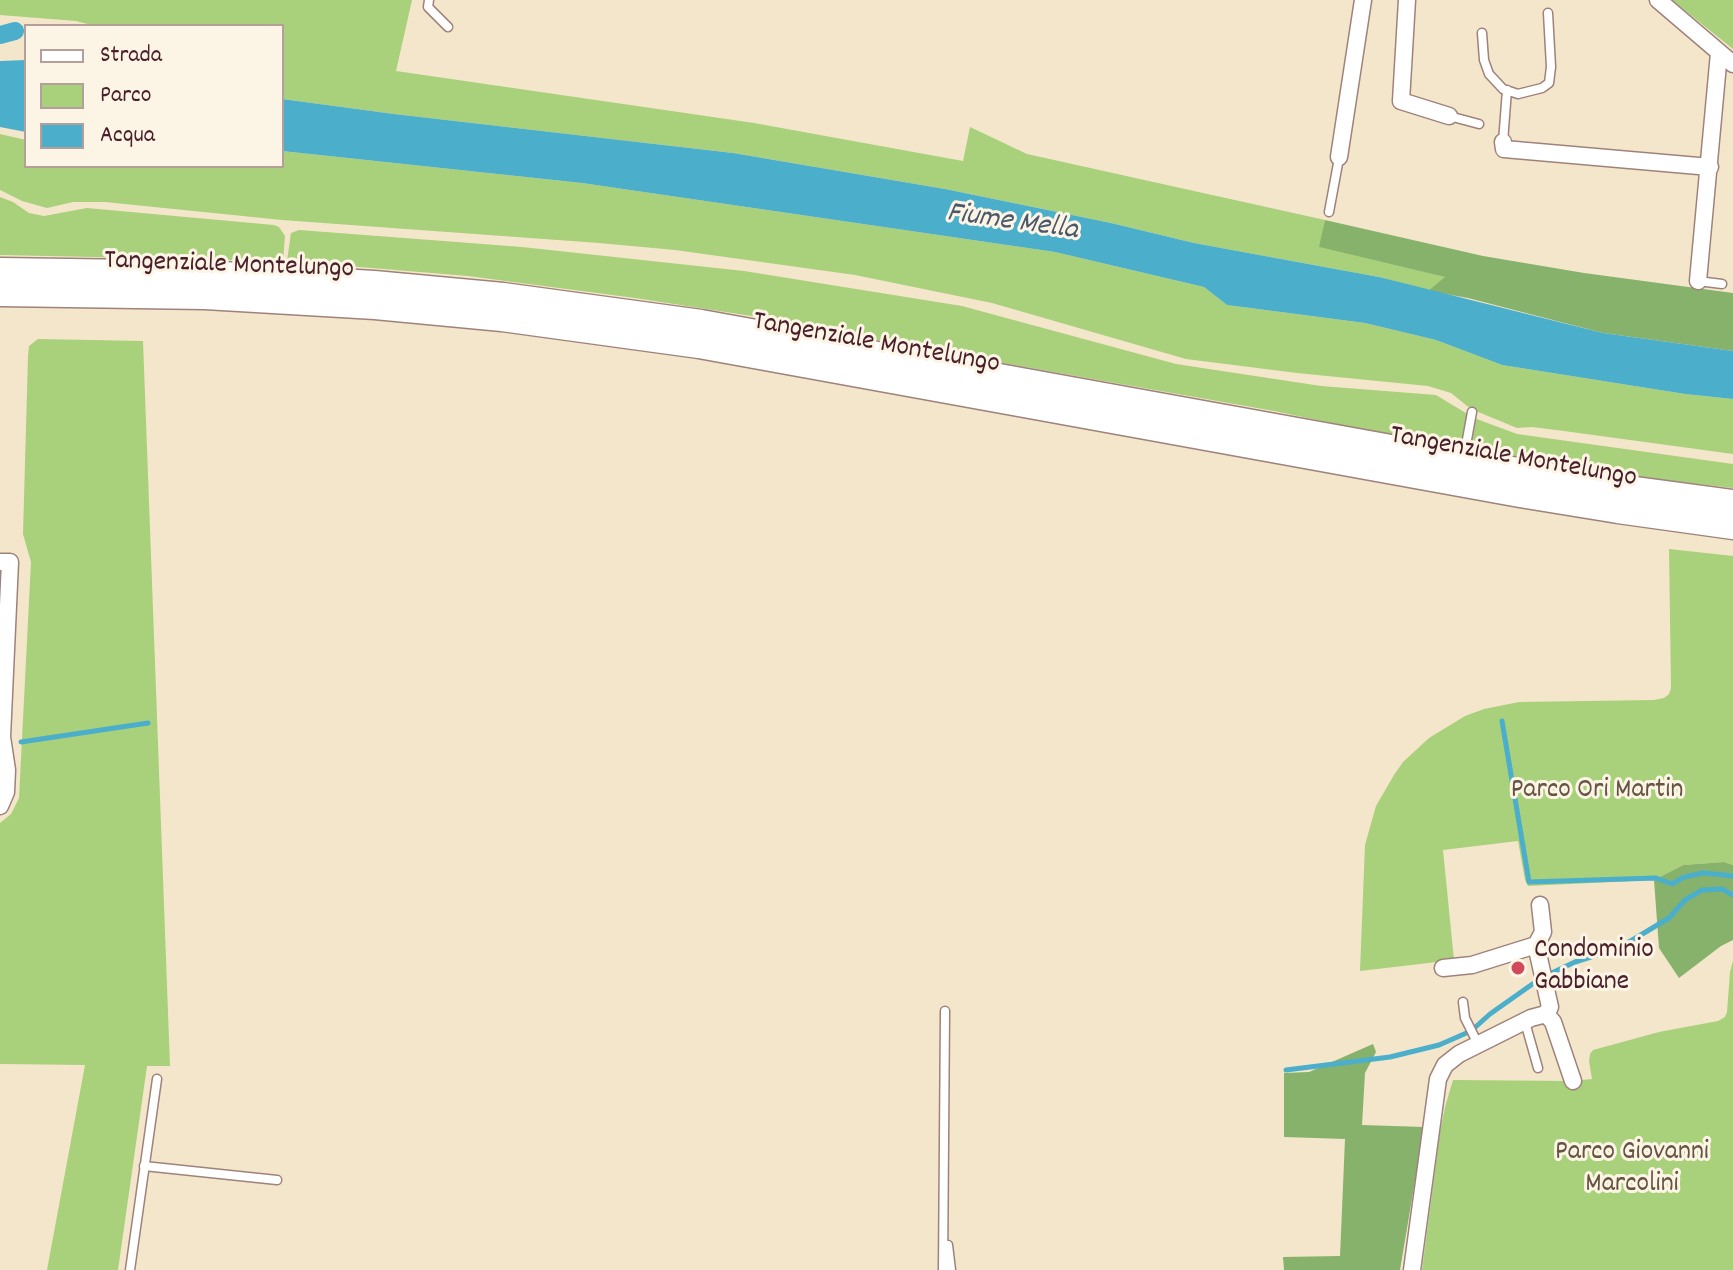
<!DOCTYPE html>
<style>
body{margin:0}
#map{position:relative;width:1733px;height:1270px;overflow:hidden;background:#f4e6cb;font-family:Dekko,sans-serif}
canvas{display:block}
.legend{position:absolute;left:24px;top:24px;width:260px;height:144px;box-sizing:border-box;background:#fcf5e5;border:2px solid #b59f9b;margin:0;padding:10px 14px;list-style:none;font-size:24px;color:#4a1f2b}
.legend li{display:flex;align-items:center;gap:16px;height:40px}
.legend b{width:40px;border:2px solid #b59f9b}
</style>
<div id="map">
<canvas width="1733" height="1270"></canvas>
<ul class="legend">
<li><b style="height:10px;background:#fff"></b>Strada</li>
<li><b style="height:22px;background:#a9d07b"></b>Parco</li>
<li><b style="height:22px;background:#4baeca"></b>Acqua</li>
</ul>
</div>
<script>
const c = document.querySelector('canvas').getContext('2d');
c.lineJoin = 'round';
function fillPath(path, color) { c.fillStyle = color; c.fill(path, 'evenodd'); }
const poly = rows => new Path2D(rows.map(r => 'M' + r).join(''));
function strokePath(path, color, width, dash) { c.strokeStyle = color; c.lineWidth = width; c.lineCap = dash ? 'butt' : 'round'; c.setLineDash(dash || []); c.stroke(path); }
function write(font, color, halo, rows, align = 'center') {
  c.font = font + ' Dekko,sans-serif'; c.lineWidth = 6; c.setLineDash([]); c.textBaseline = 'middle'; c.strokeStyle = halo; c.fillStyle = color; for (const [text, x, y, turn = 0] of rows) {
    c.save(); c.translate(x, y); c.rotate((+turn || 0) * Math.PI / 180); c.textAlign = isNaN(turn) ? turn : align; if (halo) c.strokeText(text, 0, 0); c.fillText(text, 0, 0); c.restore();
  }
}
fillPath(poly([
 [0,0,412,0,396,71,754,123,963,161,970,127,1027,154,1325,220,1320,247,1446,277,1428,291,1379,277,1194,243,1111,223,945,189,733,153,394,114,282,99,282,26,95,26,76,21,0,15],
 [1672,0,1733,0,1733,49],
 [0,134,26,140,26,166,282,166,282,151,582,183,1055,252,1204,287,1227,305,1365,323,1436,340,1502,365,1685,394,1733,399,1733,454,1564,431,1532,427,1517,428,1471,409,1451,393,1428,386,1297,373,1186,359,992,303,855,275,675,250,599,243,282,220,105,202,73,202,47,208,22,201,0,190],
 [0,197,13,202,29,213,44,216,87,208,274,225,279,227,285,236,283,261,0,255],
 [299,230,522,247,744,271,962,306,1176,364,1321,386,1436,395,1474,418,1517,434,1733,464,1733,488,1604,473,1432,444,1274,411,906,346,797,323,635,298,468,276,287,261,291,233],
 [38,339,143,341,170,1066,147,1066,118,1270,47,1270,85,1065,0,1064,0,823,11,814,19,798,31,562,23,534,28,356,29,346],
 [1669,549,1733,556,1733,865,1724,862,1683,865,1654,880,1528,886,1525,880,1518,841,1443,850,1454,960,1360,971,1365,845,1376,806,1394,775,1403,762,1429,738,1465,716,1484,709,1519,702,1654,700,1664,698,1669,694,1671,688],
 [1733,961,1733,1270,1422,1270,1440,1132,1445,1107,1453,1080,1572,1081,1592,1079,1589,1061,1590,1054,1593,1050,1659,1032,1718,1021,1725,1017,1727,1012,1730,972]
]), '#a9d07b');
fillPath(poly([
 [1325,220,1483,256,1584,273,1733,293,1733,351,1603,333,1468,298,1428,291,1445,277,1319,247],
 [1724,862,1733,865,1733,940,1721,946,1679,978,1659,948,1654,880,1683,865],
 [1373,1044,1376,1052,1365,1073,1362,1125,1424,1127,1400,1270,1284,1270,1283,1257,1340,1256,1345,1139,1284,1137,1284,1073,1309,1072]
]), '#86b26b');
fillPath(poly([
 [26,60,26,132,0,127,0,61],
 [282,99,394,114,733,153,945,189,1111,223,1194,243,1379,277,1603,333,1733,351,1733,399,1685,394,1502,365,1436,340,1365,323,1227,305,1204,287,1055,252,582,183,282,151]
]), '#4baeca');
strokePath(poly([
 [1502,721,1529,882,1656,878,1672,884,1684,877,1703,873,1733,876],
 [21,742,148,723],
 [1286,1070,1390,1057,1439,1045,1471,1031,1490,1014,1541,978,1575,962,1619,948,1669,918,1685,900,1702,890,1722,889,1733,895]
]), '#4baeca', 5);
strokePath(poly([
 [0,35,15,31]
]), '#4baeca', 18);
const service = poly([
 [429,0,428,7,448,27],
 [1482,33,1484,60,1489,74,1503,89,1518,94,1542,88,1549,83,1551,67,1548,13],
 [1449,116,1479,124],
 [1503,142,1507,90],
 [1329,212,1339,158],
 [1698,281,1722,284],
 [1464,456,1472,412],
 [1463,1002,1465,1018,1478,1044],
 [1525,1022,1538,1068],
 [144,1166,277,1180],
 [948,1245,951,1270],
 [130,1270,157,1079],
 [943,1270,945,1011]
]);
const minor = poly([
 [1407,0,1401,101,1449,116],
 [1658,0,1733,64],
 [1503,142,1504,149,1710,167],
 [1339,157,1363,0],
 [1698,281,1719,53],
 [0,562,10,562,2,737,7,770,6,792,0,806],
 [1443,968,1472,965,1536,945,1543,932,1540,905],
 [1546,1014,1553,1022,1573,1081],
 [1412,1270,1438,1079,1445,1065,1459,1054,1531,1018,1546,1014,1550,1007,1536,945]
]);
const trunk = poly([
 [0,271,205,274,374,284,503,296,701,323,1523,472,1619,488,1733,503],
 [0,293,205,296,375,306,502,318,699,345,1520,494,1618,510,1733,526]
]);
strokePath(service, '#9f827b', 11);
strokePath(minor, '#9f827b', 19);
strokePath(trunk, '#9f827b', 29);
strokePath(service, '#fff', 8);
strokePath(minor, '#fff', 16);
strokePath(trunk, '#fff', 26);
for (const [x, y, r, color] of [
 [1518,968,8,"#d1495b"]
]) { const dot = new Path2D(); dot.arc(x, y, r, 0, 2 * Math.PI); c.fillStyle = color; c.fill(dot); strokePath(dot, '#fcf5e5', 3); }
write('28px', '#4a1f2b', '#fcf5e5', [
 ["Tangenziale Montelungo",229,267,2],
 ["Tangenziale Montelungo",876,345,10],
 ["Tangenziale Montelungo",1513,459,10]
]);
write('28px', '#665443', '#fcf5e5', [
 ["Parco Ori Martin",1597,792],
 ["Parco Giovanni",1632,1154],
 ["Marcolini",1632,1186]
]);
write('28px', '#4a1f2b', '#fcf5e5', [
 ["Condominio",1534,952],
 ["Gabbiane",1534,984]
], 'left');
write('italic 30px', '#4a586b', '#fcf5e5', [
 ["Fiume Mella",1012,224,8]
]);
</script>
